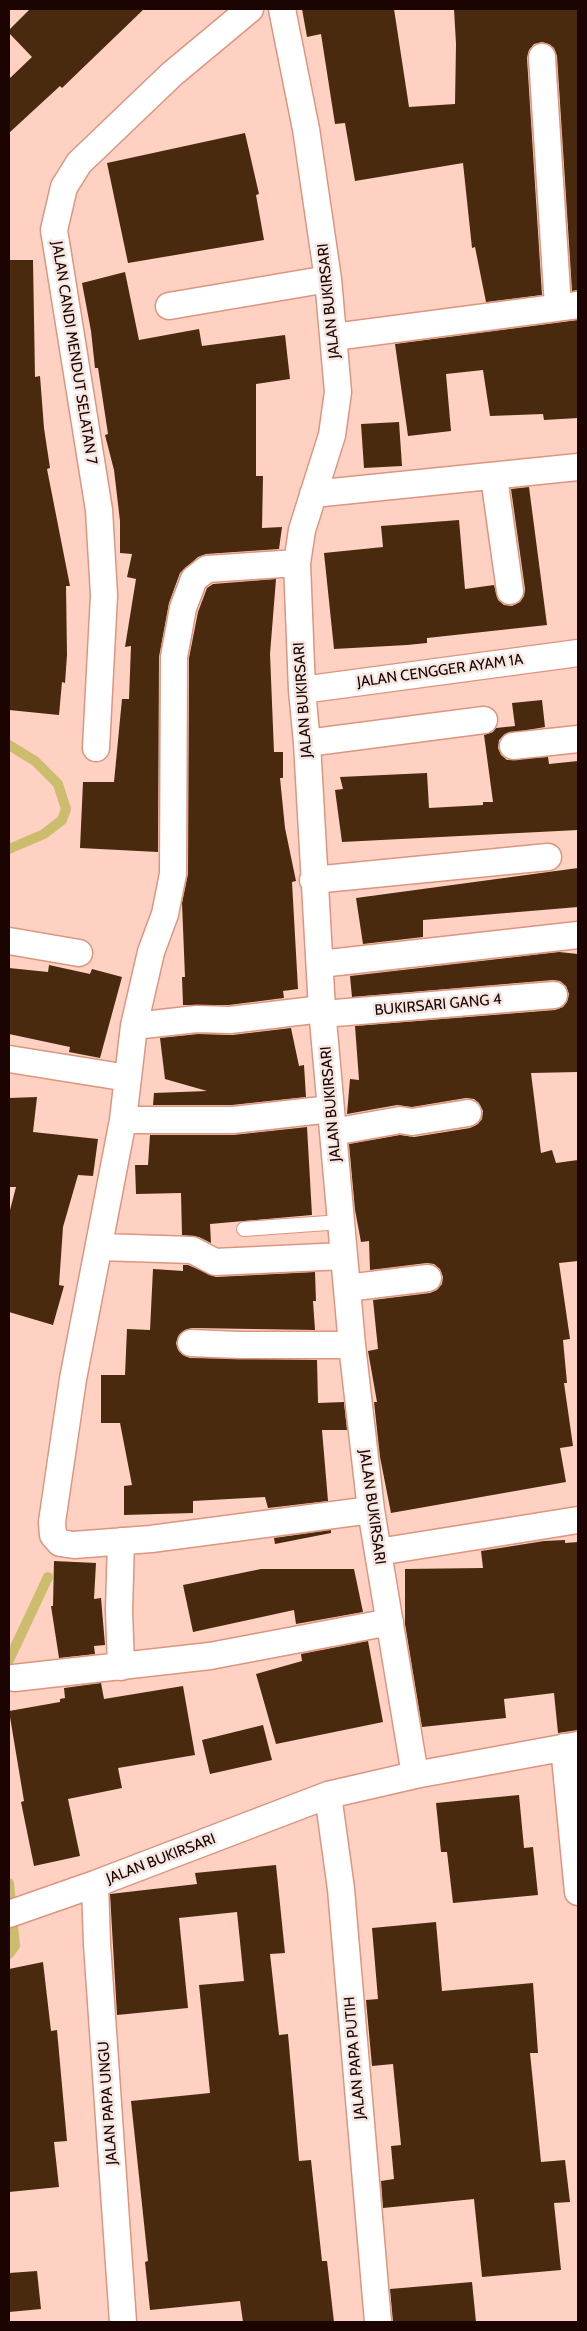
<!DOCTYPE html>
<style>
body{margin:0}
#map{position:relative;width:587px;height:2331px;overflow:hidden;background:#fed1c3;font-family:Cabin,sans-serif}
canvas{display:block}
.frame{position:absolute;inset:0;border:10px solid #1b0401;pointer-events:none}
</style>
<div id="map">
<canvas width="587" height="2331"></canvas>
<div class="frame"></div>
</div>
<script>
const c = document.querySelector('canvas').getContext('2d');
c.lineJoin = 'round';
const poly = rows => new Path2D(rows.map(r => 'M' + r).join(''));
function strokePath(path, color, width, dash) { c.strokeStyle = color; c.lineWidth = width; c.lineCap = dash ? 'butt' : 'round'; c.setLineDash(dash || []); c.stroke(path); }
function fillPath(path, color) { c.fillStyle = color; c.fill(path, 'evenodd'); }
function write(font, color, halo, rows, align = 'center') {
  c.font = font + ' Cabin,sans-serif'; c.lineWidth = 5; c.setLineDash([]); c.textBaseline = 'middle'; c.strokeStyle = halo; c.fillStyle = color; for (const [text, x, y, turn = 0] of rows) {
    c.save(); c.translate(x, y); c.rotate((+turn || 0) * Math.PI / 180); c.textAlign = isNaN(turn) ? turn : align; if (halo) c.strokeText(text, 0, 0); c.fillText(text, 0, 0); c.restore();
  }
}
strokePath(poly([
 [9,745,35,761,58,784,66,809,62,820,44,834,9,849],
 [9,1660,48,1577],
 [9,1883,15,1946,9,1954]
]), '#ccbc6e', 10);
fillPath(poly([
 [30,9,144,9,62,88,60,86,9,133,9,79,32,57,9,33,9,30],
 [302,9,394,9,409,107,455,104,456,44,454,9,578,9,578,290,572,291,557,56,554,48,549,44,542,42,534,44,529,50,527,58,542,295,486,302,475,247,472,248,463,163,355,181,345,123,335,124,321,34,307,37],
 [245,133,259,194,256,195,264,240,128,263,107,163],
 [9,260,33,260,35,377,40,376,44,428,50,468,47,469,70,586,66,586,67,655,65,683,62,682,59,715,9,710],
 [125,272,139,340,199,329,202,346,285,335,290,379,256,384,256,476,263,476,262,528,282,527,279,549,206,554,198,557,180,573,169,603,159,657,158,852,80,848,83,782,114,782,122,699,129,699,131,646,125,647,136,579,127,577,132,554,120,553,120,521,114,470,105,435,108,434,98,368,95,368,91,331,82,283],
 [578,320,578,418,544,420,543,414,490,416,483,370,446,374,451,431,408,436,395,344],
 [399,422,402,466,364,468,361,424],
 [529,487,547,625,427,638,427,643,407,645,334,649,324,553,383,547,381,526,459,520,465,589,494,585,498,600,504,605,512,606,520,602,524,596,525,589,511,489],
 [276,579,270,654,274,752,283,752,283,778,280,778,285,828,296,881,292,882,298,989,283,991,284,998,229,1005,183,1005,182,977,185,977,182,903,188,874,189,658,198,612,207,588,213,584],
 [542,700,545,727,505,734,499,740,498,748,501,755,507,760,548,757,549,764,578,761,578,830,342,842,335,790,343,789,340,777,427,773,429,808,483,805,483,802,493,802,484,735,493,732,496,728,515,726,512,703],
 [578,868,578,907,423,920,423,937,363,944,356,898],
 [559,952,578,954,578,1072,531,1073,541,1153,552,1150,556,1163,578,1160,578,1261,559,1263,570,1339,563,1340,567,1383,564,1383,573,1446,560,1448,566,1482,391,1513,380,1457,374,1402,377,1402,368,1351,378,1349,373,1300,430,1293,437,1290,442,1284,443,1277,440,1269,434,1264,427,1263,370,1270,369,1241,361,1242,355,1210,349,1144,400,1135,414,1137,470,1128,478,1124,482,1119,483,1111,479,1103,474,1099,466,1098,412,1107,397,1105,347,1114,350,1079,359,1080,355,1026,555,1010,563,1007,567,1002,569,994,566,986,560,981,553,980,352,997,350,976],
 [49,965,90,974,92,969,122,977,100,1058,69,1052,70,1047,9,1034,9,968,48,972],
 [291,1028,299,1066,304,1065,306,1097,232,1105,153,1105,154,1093,207,1091,165,1079,160,1038,198,1034,232,1035],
 [37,1097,33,1132,98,1139,93,1176,78,1175,63,1227,59,1285,64,1286,53,1325,9,1312,9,1214,16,1187,9,1187,9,1098],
 [307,1127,312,1215,210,1224,211,1243,199,1237,182,1235,181,1193,136,1194,135,1165,148,1165,150,1135,233,1135],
 [183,1265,188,1265,216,1277,315,1272,316,1301,313,1301,315,1330,192,1328,185,1330,179,1335,176,1343,178,1350,183,1355,190,1358,317,1360,318,1403,344,1402,347,1430,322,1430,328,1501,268,1508,265,1497,193,1501,193,1513,124,1515,124,1486,132,1485,120,1423,101,1423,101,1375,125,1375,127,1329,150,1330,153,1269,183,1271],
 [331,1530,331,1533,275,1544,274,1538],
 [565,1540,565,1543,578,1542,578,1730,558,1733,554,1693,504,1699,506,1718,422,1727,405,1624,405,1569,483,1568,481,1551,544,1541],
 [54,1561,96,1563,94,1599,101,1598,105,1645,94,1646,95,1654,59,1658,51,1606,53,1606],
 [261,1569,354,1569,363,1612,296,1624,294,1610,193,1632,183,1585],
 [368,1641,383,1722,276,1744,256,1674,302,1661,301,1654],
 [101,1683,104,1699,183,1686,195,1755,118,1768,122,1788,68,1799,80,1856,34,1866,21,1802,24,1801,9,1711,60,1702,60,1699,65,1698,64,1688],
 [263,1725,272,1760,210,1774,202,1740],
 [519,1795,524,1848,533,1847,538,1895,453,1903,447,1852,441,1852,436,1803],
 [276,1865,285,1953,270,1954,279,2035,288,2034,299,2161,311,2160,322,2261,327,2261,334,2322,243,2322,240,2301,150,2310,145,2262,148,2261,131,2101,210,2093,199,1985,244,1981,237,1912,179,1918,188,2008,117,2015,110,1894,197,1884,195,1873],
 [436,1922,442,1991,533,1983,538,2053,530,2053,541,2162,565,2160,570,2202,554,2203,561,2270,482,2277,474,2199,383,2208,381,2181,394,2179,391,2146,401,2145,393,2064,372,2066,366,2000,378,1999,372,1928],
 [43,1962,51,2031,57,2030,67,2141,54,2142,59,2187,9,2192,9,1969],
 [37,2271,41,2309,9,2312,9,2273],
 [472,2282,476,2322,393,2322,390,2289]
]), '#492a0f');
const service = poly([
 [244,1229,341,1222]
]);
const minor = poly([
 [282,9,306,129,328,279,338,392,332,435,302,530,297,563,302,690,307,743,322,1009,352,1345,371,1510,415,1775],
 [542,57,558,307],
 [169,306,328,279],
 [334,337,578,305],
 [494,477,510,591],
 [313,494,578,467],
 [297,563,207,569,194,579,183,608,174,657,173,874,165,914,151,952,134,1026,123,1120,73,1379,52,1522,53,1535,60,1543,74,1545,151,1539,371,1510],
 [302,690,578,653],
 [307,743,484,720],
 [513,746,578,739],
 [96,748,104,595,99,510,54,230,64,187,79,163,172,74,250,9],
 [313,880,548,857],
 [9,941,79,953],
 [320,964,578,935],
 [323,1014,554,995],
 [134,1026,197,1019,230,1020,322,1009],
 [9,1059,128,1078],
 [123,1120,233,1120,331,1109],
 [333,1132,400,1120,412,1122,468,1113],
 [100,1247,192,1250,215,1262,344,1256],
 [347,1288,428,1278],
 [191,1343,239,1345,352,1345],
 [121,1541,119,1610,121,1667],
 [378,1552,578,1520],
 [14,1678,210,1656,390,1622],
 [564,1747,578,1892],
 [328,1795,341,1889,378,2322],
 [95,1884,97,1944,123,2322],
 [9,1914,95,1884,328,1795,415,1775,578,1745]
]);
strokePath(service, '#dc957f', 16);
strokePath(minor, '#dc957f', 29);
strokePath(service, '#fff', 14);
strokePath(minor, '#fff', 26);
write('15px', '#1b0401', '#f5e6e1', [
 ["JALAN BUKIRSARI",329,301,-96],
 ["JALAN CANDI MENDUT SELATAN 7",74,353,81],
 ["JALAN CENGGER AYAM 1A",440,671,-8],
 ["JALAN BUKIRSARI",303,700,-94],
 ["BUKIRSARI GANG 4",438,1005,-5],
 ["JALAN BUKIRSARI",331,1104,-95],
 ["JALAN BUKIRSARI",372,1507,82],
 ["JALAN BUKIRSARI",161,1859,-21],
 ["JALAN PAPA PUTIH",355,2058,-95],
 ["JALAN PAPA UNGU",108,2103,-94]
]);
</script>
